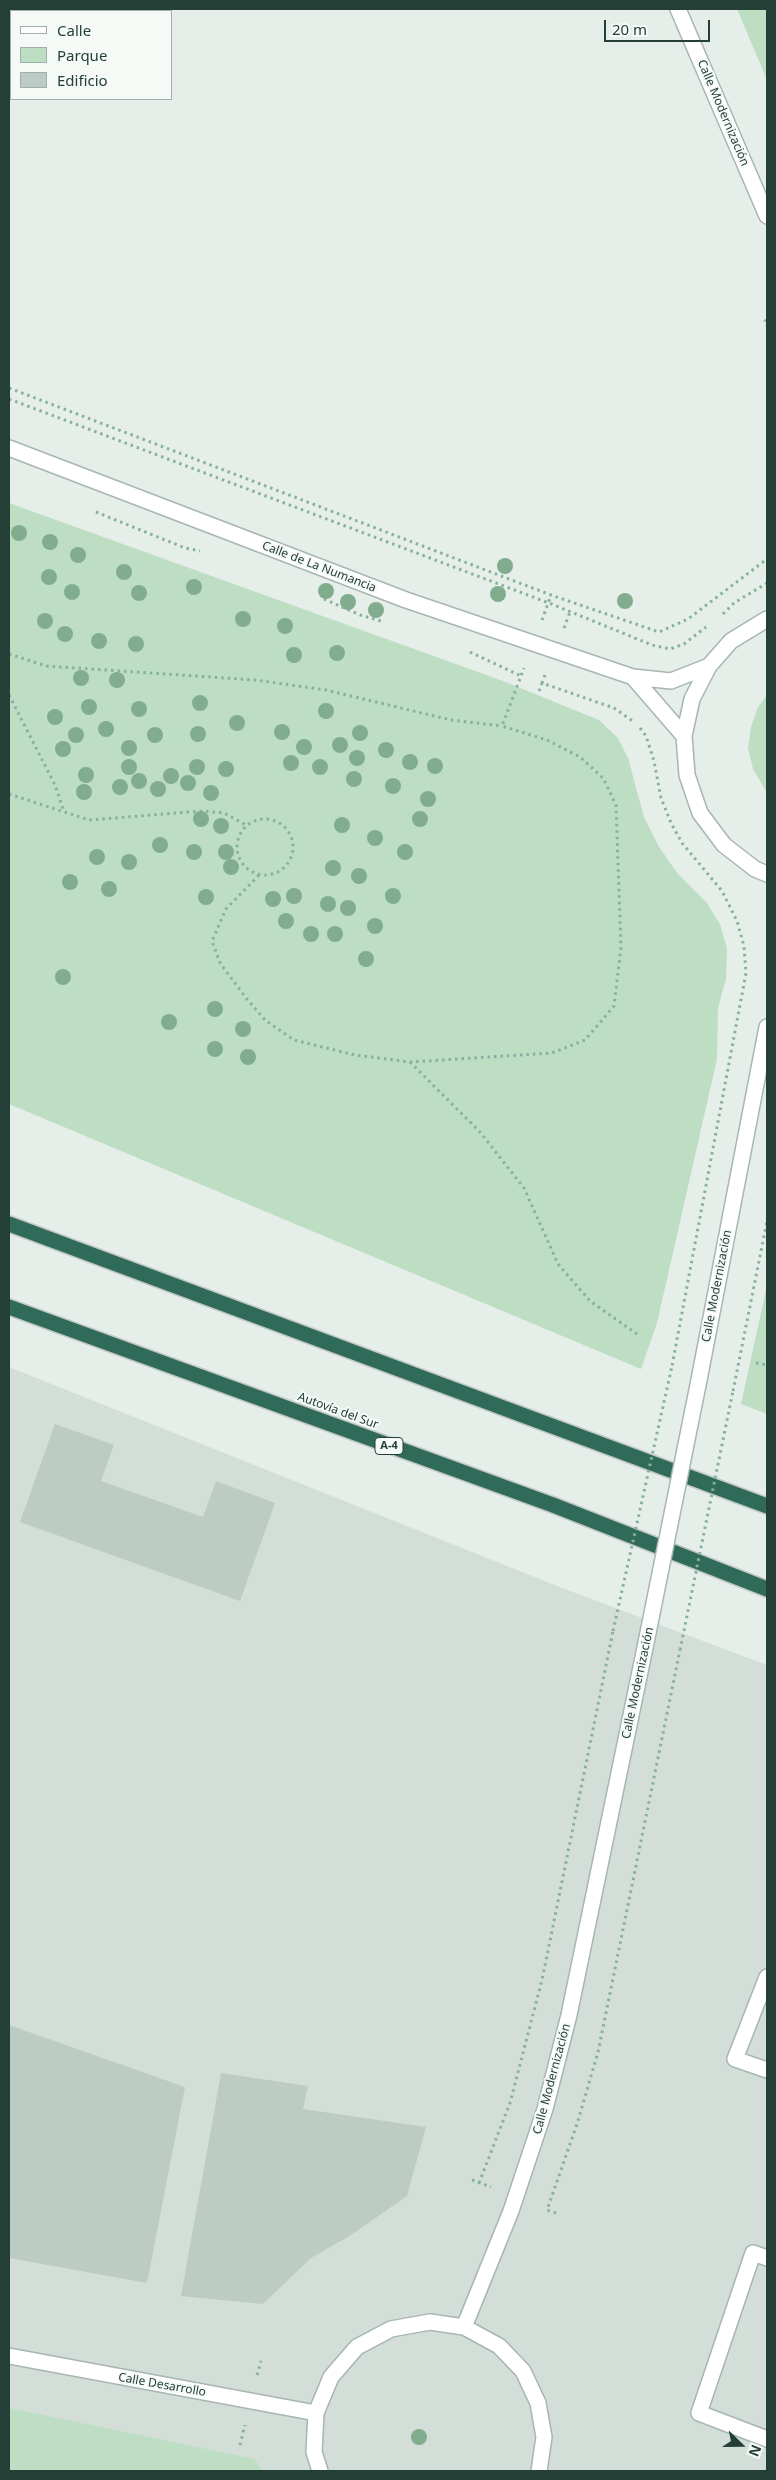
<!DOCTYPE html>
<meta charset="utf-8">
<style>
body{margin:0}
#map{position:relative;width:776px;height:2480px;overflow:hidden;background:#e5eee9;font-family:"Noto Sans",sans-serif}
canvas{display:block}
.frame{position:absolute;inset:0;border:10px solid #243f36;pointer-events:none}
.legend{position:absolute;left:10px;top:10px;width:162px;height:90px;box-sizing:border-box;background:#f5faf7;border:1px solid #a1afaa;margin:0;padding:6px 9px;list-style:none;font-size:15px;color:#243f36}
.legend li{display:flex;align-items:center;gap:10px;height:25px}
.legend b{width:25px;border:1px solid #a1afaa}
.north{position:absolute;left:716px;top:2420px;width:50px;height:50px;-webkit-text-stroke:4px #f5faf7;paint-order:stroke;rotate:112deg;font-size:14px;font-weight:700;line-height:20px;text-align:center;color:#243f36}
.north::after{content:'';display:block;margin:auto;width:18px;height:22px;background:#243f36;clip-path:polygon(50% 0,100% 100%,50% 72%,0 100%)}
.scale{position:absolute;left:604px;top:20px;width:106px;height:22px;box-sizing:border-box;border:2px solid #243f36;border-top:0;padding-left:6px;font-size:15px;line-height:18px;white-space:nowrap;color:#243f36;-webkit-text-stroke:4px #f5faf7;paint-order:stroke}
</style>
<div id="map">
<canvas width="776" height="2480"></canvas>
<div class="frame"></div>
<ul class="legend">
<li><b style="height:6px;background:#fff"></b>Calle</li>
<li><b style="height:14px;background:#bedec4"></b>Parque</li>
<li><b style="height:14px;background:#bdcbc5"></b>Edificio</li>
</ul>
<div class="north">N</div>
<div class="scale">20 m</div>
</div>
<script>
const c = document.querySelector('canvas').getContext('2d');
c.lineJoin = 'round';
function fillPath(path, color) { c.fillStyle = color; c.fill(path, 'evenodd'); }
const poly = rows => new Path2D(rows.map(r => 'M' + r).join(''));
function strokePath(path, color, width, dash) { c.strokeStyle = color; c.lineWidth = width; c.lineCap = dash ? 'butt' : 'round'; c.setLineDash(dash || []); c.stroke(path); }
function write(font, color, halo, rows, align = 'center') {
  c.font = font + ' "Noto Sans",sans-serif'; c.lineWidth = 4; c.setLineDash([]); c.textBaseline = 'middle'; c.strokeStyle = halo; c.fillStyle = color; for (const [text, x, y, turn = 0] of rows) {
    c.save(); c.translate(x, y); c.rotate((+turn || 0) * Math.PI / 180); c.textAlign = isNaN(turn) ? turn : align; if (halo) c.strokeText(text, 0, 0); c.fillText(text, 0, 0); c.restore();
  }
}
fillPath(poly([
 [9,1367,557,1586,767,1665,767,2471,9,2471]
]), '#d3ded8');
fillPath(poly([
 [737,9,767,9,767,80],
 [9,503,503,681,599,720,618,738,628,758,644,817,659,847,678,874,707,903,720,924,727,949,726,979,718,1008,717,1059,657,1323,641,1369,9,1104],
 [767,695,767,793,753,769,748,748,751,727,758,707],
 [767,1285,767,1414,741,1404],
 [9,2408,255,2459,262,2471,9,2471]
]), '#bedec4');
fillPath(poly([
 [55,1424,114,1445,101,1481,203,1517,216,1481,275,1503,240,1601,20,1522],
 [9,2025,185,2087,147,2283,9,2258],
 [221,2073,308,2086,303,2109,426,2127,407,2196,351,2235,311,2258,263,2304,181,2296]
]), '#bdcbc5');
const lane = poly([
 [767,1977,735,2059,767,2070],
 [767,2258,753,2253,699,2413,767,2439]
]);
const street = poly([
 [678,9,767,216],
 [9,448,406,600,633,677,671,681,709,666],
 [767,619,731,641,709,666,692,699,684,736,687,775,700,813,724,845,755,869,767,874],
 [633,677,684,736],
 [699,1380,767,1027],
 [464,2327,511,2211,545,2109,569,2015,647,1638],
 [9,2356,316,2413],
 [320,2471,314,2452,316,2413,331,2377,357,2347,391,2329,430,2322,464,2327,499,2346,523,2371,538,2403,544,2437,539,2471]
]);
const highway = poly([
 [9,1224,767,1506],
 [9,1307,553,1505,767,1589]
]);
strokePath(lane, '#a7b6b0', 18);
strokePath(street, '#a7b6b0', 18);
strokePath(highway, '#c2c9c7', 18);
strokePath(poly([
 [767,320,765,321,767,326],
 [9,388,551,595,659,632,688,619,767,559],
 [9,399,549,603,652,645,670,649,684,644,706,627],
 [96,512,185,548,200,551],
 [324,599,360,615,381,621],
 [723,614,734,603,767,583],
 [542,620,551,595],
 [564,628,570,612],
 [470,652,521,676],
 [9,654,46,666,255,680,326,690,451,720,502,726],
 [545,675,542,683,614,708,634,722],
 [539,691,542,683],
 [9,695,55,785,64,812],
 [640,728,646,736,654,761,661,798,671,823,682,843,722,891,737,921,744,946,746,973,672,1366],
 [9,794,89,820,202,811,224,813,246,825],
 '237 847a28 28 0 1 1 56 0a28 28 0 1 1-56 0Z',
 [259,875,226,909,212,941,220,963,246,998,265,1020,294,1040,355,1055,410,1062,552,1053,585,1040,614,1006,621,948,616,805,603,778,580,757,547,740,502,726,524,668],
 [410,1062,480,1132,524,1188,558,1264,590,1301,637,1334],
 [756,1363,767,1365],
 [733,1391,767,1221],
 [472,2180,491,2187],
 [479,2183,510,2103,542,1980,613,1631],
 [556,2213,547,2210,577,2124,598,2052,680,1650],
 [257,2375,261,2361],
 [240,2445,245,2425]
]), '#86b19f', 3, [2.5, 4]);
strokePath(lane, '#fff', 15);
strokePath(street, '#fff', 15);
strokePath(highway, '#306b5a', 15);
const streetBridge = poly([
 [647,1638,699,1380]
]);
strokePath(streetBridge, '#a7b6b0', 18, []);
strokePath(poly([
 [613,1631,672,1366],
 [680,1650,733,1391]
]), '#86b19f', 3, [2.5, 4]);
strokePath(streetBridge, '#fff', 15);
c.fillStyle = '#81ac8e';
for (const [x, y] of [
 [19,533],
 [50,542],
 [78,555],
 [505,566],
 [124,572],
 [49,577],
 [194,587],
 [326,591],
 [72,592],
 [139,593],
 [498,594],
 [625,601],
 [348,602],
 [376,610],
 [243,619],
 [45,621],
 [285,626],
 [65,634],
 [99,641],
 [136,644],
 [337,653],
 [294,655],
 [81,678],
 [117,680],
 [200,703],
 [89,707],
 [139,709],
 [326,711],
 [55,717],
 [237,723],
 [106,729],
 [282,732],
 [360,733],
 [198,734],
 [76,735],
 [155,735],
 [340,745],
 [304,747],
 [129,748],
 [63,749],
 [386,750],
 [357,758],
 [410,762],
 [291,763],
 [435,766],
 [129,767],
 [197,767],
 [320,767],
 [226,769],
 [86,775],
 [171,776],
 [354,779],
 [139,781],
 [188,783],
 [393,786],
 [120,787],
 [158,789],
 [84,792],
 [211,793],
 [428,799],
 [201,819],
 [420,819],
 [342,825],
 [221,826],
 [375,838],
 [160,845],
 [194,852],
 [226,852],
 [405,852],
 [97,857],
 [129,862],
 [231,867],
 [333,868],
 [359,876],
 [70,882],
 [109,889],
 [294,896],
 [393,896],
 [206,897],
 [273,899],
 [328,904],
 [348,908],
 [286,921],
 [375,926],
 [311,934],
 [335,934],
 [366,959],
 [63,977],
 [215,1009],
 [169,1022],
 [243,1029],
 [215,1049],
 [248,1057],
 [419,2437]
]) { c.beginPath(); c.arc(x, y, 8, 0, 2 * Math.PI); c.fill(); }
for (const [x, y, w] of [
 [389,1446,28]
]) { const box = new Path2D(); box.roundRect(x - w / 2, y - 8.5, w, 17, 4); c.fillStyle = '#f5faf7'; c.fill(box); strokePath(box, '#243f36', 1); }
write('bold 11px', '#243f36', null, [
 ["A-4",389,1446]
]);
write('12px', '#243f36', '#f5faf7', [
 ["Calle Modernización",723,113,67],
 ["Calle de La Numancia",319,567,21],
 ["Calle Modernización",717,1286,-79],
 ["Autovía del Sur",338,1411,20],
 ["Calle Modernización",638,1683,-78],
 ["Calle Modernización",552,2079,-75],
 ["Calle Desarrollo",162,2385,10]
]);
</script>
